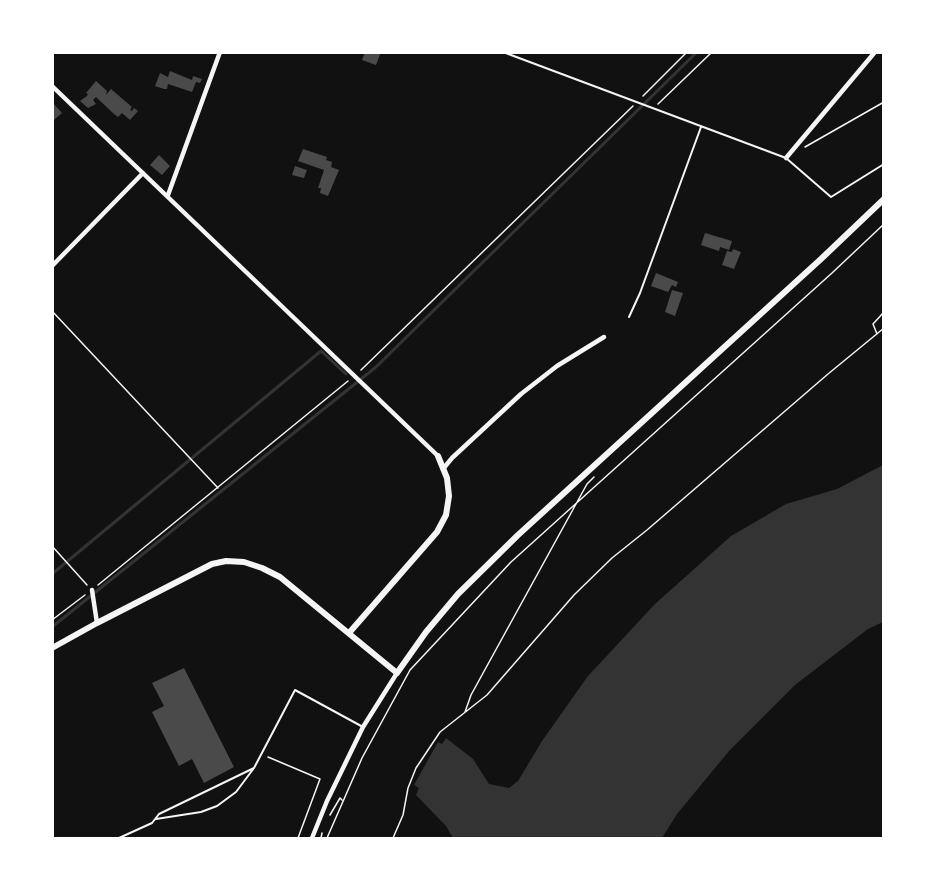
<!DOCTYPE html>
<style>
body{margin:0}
#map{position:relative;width:936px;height:891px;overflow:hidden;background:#111;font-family:"PT Sans",sans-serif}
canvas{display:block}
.frame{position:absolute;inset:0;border:54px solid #fff;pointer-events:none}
</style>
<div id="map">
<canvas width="936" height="891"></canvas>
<div class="frame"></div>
</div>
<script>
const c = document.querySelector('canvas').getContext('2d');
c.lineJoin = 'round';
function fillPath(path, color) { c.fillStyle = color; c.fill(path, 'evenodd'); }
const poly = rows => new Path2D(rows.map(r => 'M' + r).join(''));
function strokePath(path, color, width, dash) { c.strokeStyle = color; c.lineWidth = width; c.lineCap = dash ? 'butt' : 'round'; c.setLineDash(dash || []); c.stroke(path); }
fillPath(poly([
 [883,465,883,622,868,629,795,685,729,751,677,814,662,838,453,838,446,826,416,795,419,788,414,785,438,742,442,744,446,738,473,759,489,784,509,788,518,781,542,741,588,676,655,604,731,536,786,504,837,489]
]), '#333');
strokePath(poly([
 [52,574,321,351,346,374],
 [52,627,376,367,697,52]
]), '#333', 3);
fillPath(poly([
 [365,52,381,52,376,65,362,60],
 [170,71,192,80,193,76,202,79,200,83,196,82,192,92,168,84,167,89,164,89,155,86,160,73,168,77],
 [96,81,107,91,106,95,111,89,132,107,130,110,132,111,134,108,138,111,130,120,122,113,118,117,114,114,96,97,93,100,96,104,88,108,80,101,87,96,88,94,86,93],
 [52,102,62,113,54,120,52,119],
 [303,149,327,157,326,160,332,162,331,167,339,170,328,196,320,193,321,188,318,188,324,170,298,161],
 [159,155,170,166,162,175,150,165],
 [295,166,307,170,304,178,292,175],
 [705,233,732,241,729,250,720,247,719,251,701,245],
 [733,249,741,252,734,269,722,265,727,251,732,252],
 [656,273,678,282,676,287,672,285,668,292,651,286],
 [672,290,683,293,675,316,665,312],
 [184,668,234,767,204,783,192,759,179,766,152,712,164,706,152,683]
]), '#4a4a4a');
strokePath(poly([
 [643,96,687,52],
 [658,104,712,52],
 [805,147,884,102],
 [52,311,218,488],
 [877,334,873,324,884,312],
 [361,370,633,106],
 [52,546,87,585],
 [98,585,348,381],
 [52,620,85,595],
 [465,712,471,695,587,484,594,477],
 [268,757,320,779,298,838],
 [330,815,340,798,342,800],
 [209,838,211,838],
 [321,838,322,833],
 [327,838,362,758,410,670,511,562,832,273,884,224],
 [393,838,403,815,408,788,416,768,440,732,487,695,574,595,612,558,647,530,828,374,884,328]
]), '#f5f5f5', 1.5);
strokePath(poly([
 [503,52,786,158,831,197,884,164],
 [629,317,640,293,701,127],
 [156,819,201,812,217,806,236,792,254,768,295,690,363,727],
 [119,838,152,823,159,814,254,768]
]), '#f5f5f5', 2);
strokePath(poly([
 [52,86,438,456],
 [786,158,875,52],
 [168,195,220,52],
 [52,266,143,173],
 [443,469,452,458,521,394,557,366,604,337],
 [92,590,97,623],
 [312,838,327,801,363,727,397,673]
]), '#f5f5f5', 4.5);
strokePath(poly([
 [349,633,437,532,446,515,449,496,447,478,438,456],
 [52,648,97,623,212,564,226,561,244,562,262,568,280,577,397,673,426,632,458,594,518,535,821,259,884,199]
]), '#f5f5f5', 6);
</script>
